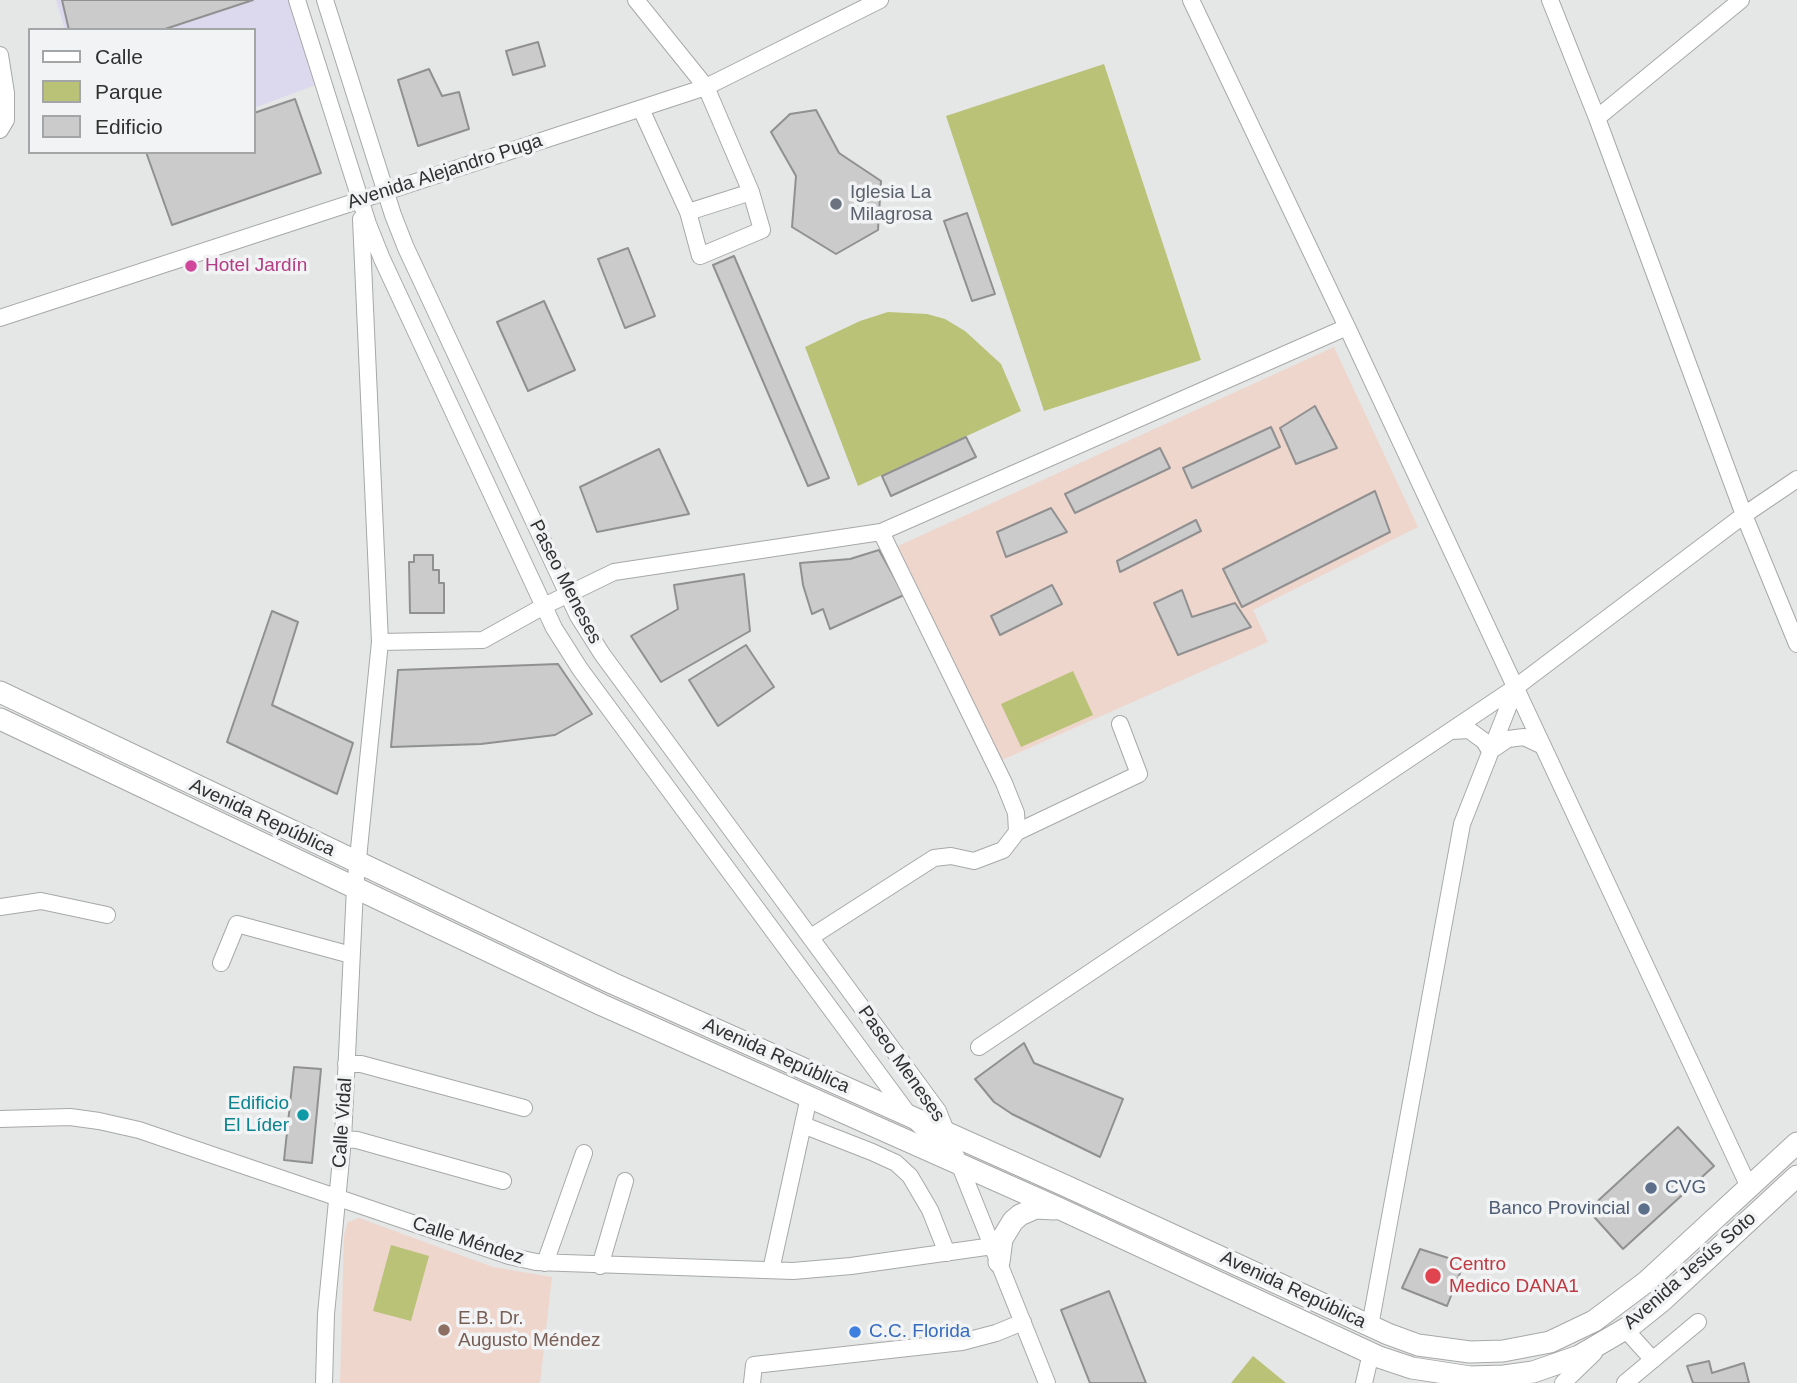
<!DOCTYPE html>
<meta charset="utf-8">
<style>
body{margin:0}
#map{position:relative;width:1797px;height:1383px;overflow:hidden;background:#e5e6e6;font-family:Arial,sans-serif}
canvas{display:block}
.legend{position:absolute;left:28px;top:28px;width:228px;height:126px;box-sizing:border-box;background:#f2f3f4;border:2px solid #a4a5a6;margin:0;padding:9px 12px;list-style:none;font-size:21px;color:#303131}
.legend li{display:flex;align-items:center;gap:14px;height:35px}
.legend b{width:35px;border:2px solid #a4a5a6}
</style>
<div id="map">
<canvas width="1797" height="1383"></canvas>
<ul class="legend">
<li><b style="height:9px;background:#fff"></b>Calle</li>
<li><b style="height:19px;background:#b9c276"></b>Parque</li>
<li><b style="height:19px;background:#cccbcc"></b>Edificio</li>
</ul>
</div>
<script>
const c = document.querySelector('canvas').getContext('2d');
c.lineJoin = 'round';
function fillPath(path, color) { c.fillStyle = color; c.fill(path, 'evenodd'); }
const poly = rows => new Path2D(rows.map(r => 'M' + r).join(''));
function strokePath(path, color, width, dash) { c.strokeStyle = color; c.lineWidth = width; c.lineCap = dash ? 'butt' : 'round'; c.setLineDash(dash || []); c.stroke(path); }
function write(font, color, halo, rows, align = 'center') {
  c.font = font + ' Arial,sans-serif'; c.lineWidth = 7; c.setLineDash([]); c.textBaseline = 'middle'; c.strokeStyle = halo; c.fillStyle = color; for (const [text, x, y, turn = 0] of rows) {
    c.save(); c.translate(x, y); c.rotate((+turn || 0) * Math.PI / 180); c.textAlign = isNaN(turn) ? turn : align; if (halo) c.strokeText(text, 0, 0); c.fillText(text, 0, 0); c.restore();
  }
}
fillPath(poly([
 [56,0,291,0,318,84,254,108,254,30,65,30]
]), '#dcd8ee');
fillPath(poly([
 [1334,347,1418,527,1253,610,1268,642,1002,760,898,546],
 [359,1218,493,1267,552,1277,540,1383,340,1383,344,1235,348,1222]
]), '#eed6cd');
fillPath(poly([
 [1104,64,1201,360,1044,411,946,116],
 [888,312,927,314,945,319,965,331,1001,364,1021,411,858,486,805,347,860,321],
 [1073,671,1093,715,1021,747,1001,704],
 [391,1245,429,1256,411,1321,373,1311],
 [1253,1356,1286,1383,1231,1383]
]), '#b9c276');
const building = poly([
 [62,0,253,0,162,30,69,30,62,0],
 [538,42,545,66,513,75,506,51,538,42],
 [429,69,442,96,459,92,469,129,418,146,398,80,429,69],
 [295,99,321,173,172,225,146,152,254,152,254,113,295,99],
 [816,110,839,153,881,181,878,230,836,254,792,227,796,176,771,132,790,114,816,110],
 [967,213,995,294,972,301,944,221,967,213],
 [628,248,655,316,625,328,598,259,628,248],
 [734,256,829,478,808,486,713,265,734,256],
 [544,301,575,370,528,391,497,322,544,301],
 [1315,406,1337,448,1296,464,1280,428,1315,406],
 [1271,427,1280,447,1192,488,1183,468,1271,427],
 [966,437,976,457,891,496,882,476,966,437],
 [1160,448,1170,468,1075,513,1065,494,1160,448],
 [659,449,689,514,597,532,580,487,659,449],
 [1375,491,1390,532,1242,607,1223,569,1375,491],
 [1051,508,1067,532,1006,557,997,532,1051,508],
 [1196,520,1201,531,1120,572,1117,561,1196,520],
 [879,550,904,595,830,629,823,609,812,614,803,585,800,563,850,559,879,550],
 [414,555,433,555,433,570,439,570,439,583,444,583,444,613,410,613,409,562,414,562,414,555],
 [744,574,750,631,661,682,631,636,678,609,674,585,744,574],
 [1052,585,1062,604,1000,635,991,616,1052,585],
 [1182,590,1192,617,1235,603,1251,627,1178,655,1154,603,1182,590],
 [272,611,298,622,272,705,353,743,337,794,227,742,272,611],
 [746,645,774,687,718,726,689,680,746,645],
 [558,664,592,714,555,735,481,744,391,747,398,670,558,664],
 [1024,1043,1034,1063,1123,1099,1100,1157,1012,1114,994,1102,975,1079,1024,1043],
 [294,1067,321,1069,312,1163,284,1160,294,1067],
 [1678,1127,1714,1166,1623,1249,1588,1210,1678,1127],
 [1420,1249,1464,1263,1447,1306,1402,1288,1420,1249],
 [1109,1291,1146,1383,1090,1383,1061,1310,1109,1291],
 [1709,1361,1712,1373,1744,1363,1749,1383,1693,1383,1687,1366,1709,1361]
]);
fillPath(building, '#cccbcc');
strokePath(building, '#919091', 2);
const minor = poly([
 [297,0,368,224,382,259,554,628,580,669,909,1115,953,1158],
 [325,0,393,215,406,248,578,616,602,654,938,1111,1047,1383],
 [636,0,706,87,751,192,762,230,700,256,688,212,641,109],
 [1191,0,1347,327,1749,1187],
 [1550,0,1597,118,1744,515,1797,644],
 [0,55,6,93,6,120,0,130],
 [1597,118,1741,0],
 [688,212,751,192],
 [0,318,706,87,880,0],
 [380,642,483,640,544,606,614,572,881,532,1347,327],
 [1452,731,1469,730,1484,741,1490,751,1508,739,1524,737,1543,746],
 [1017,832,1139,774,1120,724],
 [0,907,41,901,107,915],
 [811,937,934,858,951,856,974,861,1003,850,1017,832,1016,813,1004,783,881,532],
 [221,963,237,924,351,955],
 [979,1047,1516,687,1744,515,1797,479],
 [346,1064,361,1064,524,1108],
 [0,1119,70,1117,99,1121,139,1130,509,1256,536,1262,793,1271,851,1266,993,1246],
 [803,1125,872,1152,896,1163,910,1176,930,1210,947,1253],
 [343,1139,357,1140,503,1181],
 [545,1263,584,1153],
 [600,1266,625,1181],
 [771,1270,809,1097],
 [1370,1326,1462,824,1516,687],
 [1625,1329,1653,1360],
 [324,1383,326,1314,343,1139,355,888,380,642,361,219],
 [752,1383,754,1365,962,1342,996,1333,1023,1322],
 [1364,1383,1371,1353],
 [1563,1383,1594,1353],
 [1625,1383,1698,1322]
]);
const major = poly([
 [0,692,612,983,1066,1186,1388,1334,1418,1345,1470,1352,1503,1351,1550,1342,1594,1321,1646,1282,1797,1143],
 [0,719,602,1005,1056,1207,1379,1357,1412,1368,1470,1377,1504,1376,1533,1372,1579,1356,1632,1325,1662,1301,1797,1176],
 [999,1262,1002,1239,1013,1221,1020,1215,1036,1208,1054,1209]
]);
strokePath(minor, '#a7a8a8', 18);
strokePath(major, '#a7a8a8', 23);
strokePath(minor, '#fff', 16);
strokePath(major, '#fff', 21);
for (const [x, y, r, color] of [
 [836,204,7,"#6b7280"],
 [191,266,7,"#d1479c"],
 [303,1115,7,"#0f9aa8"],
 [1651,1188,7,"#5c6f8a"],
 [1644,1209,7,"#5c6f8a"],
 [1433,1276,9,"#e0444e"],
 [444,1330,7,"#8d6e63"],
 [855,1332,7,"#3f7fe0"]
]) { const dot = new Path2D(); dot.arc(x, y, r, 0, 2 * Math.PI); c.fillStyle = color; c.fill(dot); strokePath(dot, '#f2f3f4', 2.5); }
write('19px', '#303131', '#f2f3f4', [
 ["Avenida Alejandro Puga",445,172,-18],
 ["Paseo Meneses",565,582,63],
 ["Avenida República",262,818,25],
 ["Avenida República",776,1056,24],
 ["Paseo Meneses",901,1064,55],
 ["Calle Vidal",343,1123,-86],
 ["Calle Méndez",468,1241,18],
 ["Avenida Jesús Soto",1690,1271,-41],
 ["Avenida República",1293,1290,25]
]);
write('19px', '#5b616d', '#f2f3f4', [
 ["Iglesia La",850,193],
 ["Milagrosa",850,215]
], 'left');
write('19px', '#b23c85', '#f2f3f4', [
 ["Hotel Jardín",205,266]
], 'left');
write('19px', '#0d838f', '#f2f3f4', [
 ["Edificio",289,1104],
 ["El Líder",289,1126]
], 'right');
write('19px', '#4e5e75', '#f2f3f4', [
 ["CVG",1665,1188],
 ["Banco Provincial",1630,1209,"right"]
], 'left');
write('19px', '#be3a42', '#f2f3f4', [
 ["Centro",1449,1265],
 ["Medico DANA1",1449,1287]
], 'left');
write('19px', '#785e54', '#f2f3f4', [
 ["E.B. Dr.",458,1319],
 ["Augusto Méndez",458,1341]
], 'left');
write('19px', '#366cbe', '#f2f3f4', [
 ["C.C. Florida",869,1332]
], 'left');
</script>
